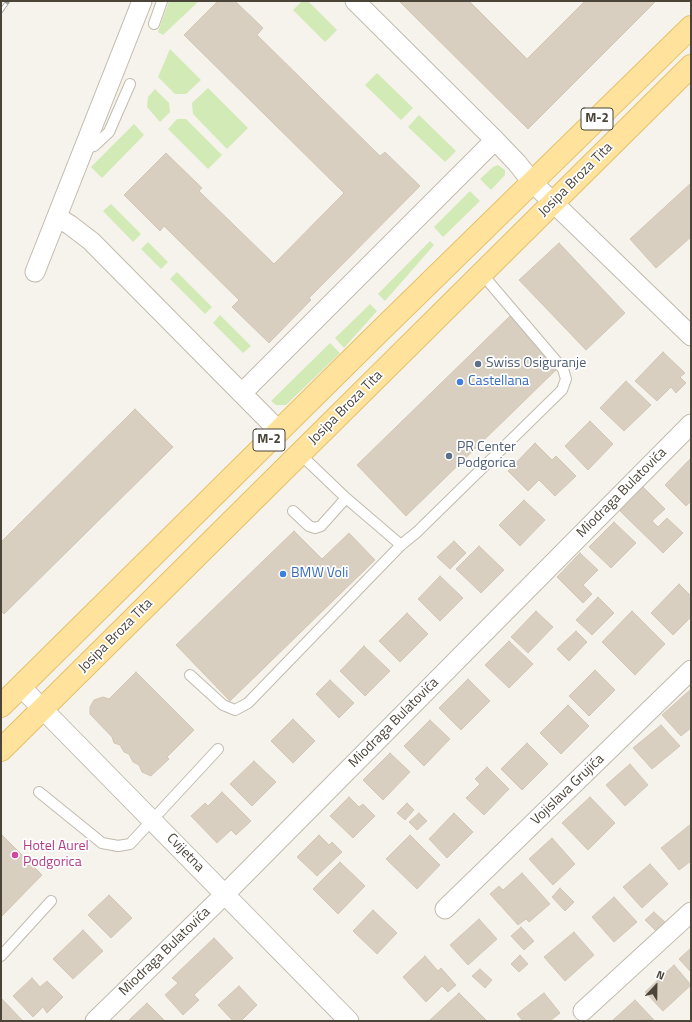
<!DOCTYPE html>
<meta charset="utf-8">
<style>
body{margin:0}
#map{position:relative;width:692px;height:1022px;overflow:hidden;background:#f6f3ec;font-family:"Titillium Web",sans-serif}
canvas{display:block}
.frame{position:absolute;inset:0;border:2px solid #4b4439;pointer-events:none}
.north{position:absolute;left:636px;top:966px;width:40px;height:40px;-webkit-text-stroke:3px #fff;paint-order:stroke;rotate:22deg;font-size:11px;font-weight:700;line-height:16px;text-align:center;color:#4b4439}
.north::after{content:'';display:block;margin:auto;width:14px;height:18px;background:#4b4439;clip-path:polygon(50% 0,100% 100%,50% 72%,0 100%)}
</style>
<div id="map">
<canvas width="692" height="1022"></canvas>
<div class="frame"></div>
<div class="north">N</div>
</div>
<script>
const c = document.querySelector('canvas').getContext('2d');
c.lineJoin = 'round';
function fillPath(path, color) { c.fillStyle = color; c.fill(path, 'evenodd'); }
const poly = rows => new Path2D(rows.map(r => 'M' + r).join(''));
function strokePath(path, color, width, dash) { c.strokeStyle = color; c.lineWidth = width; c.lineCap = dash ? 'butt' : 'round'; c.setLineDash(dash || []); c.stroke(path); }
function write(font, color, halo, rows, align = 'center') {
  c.font = font + ' "Titillium Web",sans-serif'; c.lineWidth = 3.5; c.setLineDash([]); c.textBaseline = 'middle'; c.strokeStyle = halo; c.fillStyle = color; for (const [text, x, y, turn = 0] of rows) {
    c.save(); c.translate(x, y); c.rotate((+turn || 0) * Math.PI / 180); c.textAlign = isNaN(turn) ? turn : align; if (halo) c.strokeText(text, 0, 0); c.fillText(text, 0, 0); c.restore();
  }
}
fillPath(poly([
 [169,1,199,1,163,35,158,32],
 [302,1,308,1,337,30,325,42,293,10],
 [170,49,201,80,186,94,175,94,158,77],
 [377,73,413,108,401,120,365,85],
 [208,88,248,128,227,149,193,114,192,103],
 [155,89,169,103,170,112,160,122,147,107,148,97],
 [419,115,456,151,445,162,408,127],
 [177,119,186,119,222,155,208,169,168,129],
 [134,124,144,135,102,178,91,167],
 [498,165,505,170,505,175,491,190,480,179,493,167],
 [470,191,480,201,443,237,434,227],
 [111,204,141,234,133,242,103,211],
 [430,241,434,245,385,301,378,294],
 [148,242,168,262,161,269,141,249],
 [177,272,212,307,205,314,170,279],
 [370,304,377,311,344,348,335,338],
 [220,315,251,346,243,353,213,323],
 [330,343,340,353,286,405,276,405,271,401]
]), '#d2eab5');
const building = poly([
 [218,1,235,1,263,28,257,35,380,156,385,152,420,186,309,298,311,300,269,343,232,307,239,300,164,226,160,231,124,195,166,153,202,188,199,191,274,264,344,193,184,35,218,1],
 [399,1,469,1,527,59,585,1,656,1,528,129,399,1],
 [691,183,691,237,656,268,630,239,691,183],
 [559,243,625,313,586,350,519,280,559,243],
 [511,315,559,367,406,516,357,465,511,315],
 [663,352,685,373,680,377,686,383,676,393,671,387,657,401,635,381,663,352],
 [626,381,651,405,624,431,600,408,626,381],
 [135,409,173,447,4,614,1,611,1,542,135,409],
 [590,421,613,444,588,470,565,446,590,421],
 [535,443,552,460,556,456,576,476,555,496,539,480,528,491,508,471,535,443],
 [691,458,691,501,686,506,665,485,691,458],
 [643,487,665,509,652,521,658,527,667,518,683,533,663,553,620,511,643,487],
 [524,500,545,520,520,546,499,525,524,500],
 [614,522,636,543,611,568,589,547,614,522],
 [294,531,322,559,349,533,375,560,230,701,176,645,294,531],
 [454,541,466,553,450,569,437,557,454,541],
 [479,546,504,570,481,593,456,569,479,546],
 [580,553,598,570,583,585,592,594,583,603,557,577,580,553],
 [440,576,463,598,440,621,418,599,440,576],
 [679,584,691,596,691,617,673,635,651,613,679,584],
 [598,597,614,613,592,635,576,620,598,597],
 [536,611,553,627,528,653,511,637,536,611],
 [632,611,665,644,635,675,602,642,632,611],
 [407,613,428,634,400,662,379,641,407,613],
 [576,631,587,642,569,661,557,649,576,631],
 [509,641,533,664,509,688,485,665,509,641],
 [364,646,390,671,365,696,340,671,364,646],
 [595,670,615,690,589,716,569,696,595,670],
 [136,672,194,730,167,757,169,759,151,776,142,772,139,765,133,762,129,754,124,752,120,745,114,743,112,737,90,714,90,707,94,700,103,697,109,699,136,672],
 [468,679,490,701,461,730,439,708,468,679],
 [330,680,354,703,339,718,316,694,330,680],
 [691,689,691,728,681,736,662,715,691,689],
 [568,705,589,726,561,754,540,733,568,705],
 [293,719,315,741,293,763,271,741,293,719],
 [430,720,450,739,424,766,404,746,430,720],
 [661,725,680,746,652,769,633,748,661,725],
 [527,743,548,764,522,790,501,769,527,743],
 [390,753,410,772,383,800,363,780,390,753],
 [254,761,276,782,252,806,230,784,254,761],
 [630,764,648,785,625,806,606,785,630,764],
 [487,767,509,789,484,815,466,798,480,784,475,779,487,767],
 [222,792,251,821,236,835,231,830,217,843,191,816,205,803,208,806,222,792],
 [349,797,359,807,363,804,375,816,353,838,330,816,349,797],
 [590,797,615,823,588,850,562,823,590,797],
 [407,803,414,810,405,820,397,813,407,803],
 [419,813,427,821,417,830,409,822,419,813],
 [454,813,473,832,447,858,429,839,454,813],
 [691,824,691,861,679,870,661,848,691,824],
 [1,834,42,875,1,917,1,834],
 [319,835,329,845,332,842,342,852,317,876,297,857,319,835],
 [410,835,440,865,417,889,386,859,410,835],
 [552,838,575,864,553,885,529,859,552,838],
 [340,862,365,886,338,914,313,889,340,862],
 [650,864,668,884,642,908,623,887,650,864],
 [522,873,550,904,529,922,526,919,518,925,490,894,499,886,503,890,522,873],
 [560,888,574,902,565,911,552,897,560,888],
 [109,895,132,918,111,938,88,915,109,895],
 [614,897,637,922,614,942,592,917,614,897],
 [373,910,397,933,377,954,353,931,373,910],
 [654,912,666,923,657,932,645,920,654,912],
 [479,919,497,939,468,965,450,945,479,919],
 [521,927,534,941,524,950,511,936,521,927],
 [83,930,103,951,73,979,53,959,83,930],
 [574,932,594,955,565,981,544,957,574,932],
 [214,938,233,958,194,995,199,1000,183,1015,165,995,178,983,172,978,214,938],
 [691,948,691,972,679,959,691,948],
 [520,955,528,964,519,972,511,964,520,955],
 [425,956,438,971,441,968,456,985,448,992,442,986,426,1002,403,977,425,956],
 [674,965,691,985,663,1011,645,992,674,965],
 [480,969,492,980,485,988,472,976,480,969],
 [32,978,40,987,47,981,63,997,47,1013,43,1007,33,1017,13,996,32,978],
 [239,986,257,1005,241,1021,233,1021,218,1005,239,986],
 [459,993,487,1021,429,1021,459,993],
 [544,993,560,1013,550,1021,523,1021,517,1014,544,993],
 [1,998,23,1021,1,1021,1,998],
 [635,1000,654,1020,612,1021,635,1000],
 [147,1003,165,1021,128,1021,147,1003]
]);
fillPath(building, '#d8cfc1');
strokePath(building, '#d3c7b4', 1);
const service = poly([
 [154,24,162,1],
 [84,149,94,146,109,132,130,84],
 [300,454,346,498,401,545],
 [293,511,309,526,315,528,321,526,346,498],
 [190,675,223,705,235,710,248,703,401,545,417,532,562,390,566,379,563,369,482,274],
 [39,792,102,843,118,846,130,844,218,749],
 [1,956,51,901]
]);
const minor = poly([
 [355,1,495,140,517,163,532,182,691,336],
 [57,217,70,225,91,241,279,431],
 [35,272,142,1],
 [242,393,495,140],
 [21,687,349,1021],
 [445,909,691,670],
 [583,1011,691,912],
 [95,1021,225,894,691,424]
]);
const primary = poly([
 [1,706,378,333,691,27],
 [1,750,691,66]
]);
strokePath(service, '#c2bbae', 12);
strokePath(minor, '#c2bbae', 21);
strokePath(primary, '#e6c16a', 24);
strokePath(service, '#fff', 10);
strokePath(minor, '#fff', 19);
strokePath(primary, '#ffe39c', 22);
const rail = poly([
 [1,11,8,1]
]);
strokePath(rail, '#9a9a9a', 4.5);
strokePath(rail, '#fff', 3, [9]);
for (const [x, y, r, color] of [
 [478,364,4,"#5c6f8a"],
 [460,382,4,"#3f7fe0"],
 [449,456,4,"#5c6f8a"],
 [283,574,4,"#3f7fe0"],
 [15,855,4,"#d1479c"]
]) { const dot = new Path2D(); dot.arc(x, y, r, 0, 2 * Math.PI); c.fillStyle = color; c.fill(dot); strokePath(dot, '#fff', 1.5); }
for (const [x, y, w] of [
 [597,119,32],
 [269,440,32]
]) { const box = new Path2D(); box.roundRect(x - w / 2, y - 11, w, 22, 3); c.fillStyle = '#fff'; c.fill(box); strokePath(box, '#4b4439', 1); }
write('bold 13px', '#4b4439', null, [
 ["M-2",597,119],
 ["M-2",269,440]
]);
write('14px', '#4b4439', '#fff', [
 ["Josipa Broza Tita",576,180,-45],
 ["Josipa Broza Tita",346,408,-45],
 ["Miodraga Bulatovića",622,493,-45],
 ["Josipa Broza Tita",116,636,-45],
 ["Miodraga Bulatovića",394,723,-45],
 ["Vojislava Grujića",568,790,-44],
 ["Cvijetna",185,853,46],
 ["Miodraga Bulatovića",165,952,-44]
]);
write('14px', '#4e5e75', '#fff', [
 ["Swiss Osiguranje",486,364],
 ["PR Center",457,448],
 ["Podgorica",457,464]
], 'left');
write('14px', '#366cbe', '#fff', [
 ["Castellana",468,382],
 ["BMW Voli",291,574]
], 'left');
write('14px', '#b23c85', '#fff', [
 ["Hotel Aurel",23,847],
 ["Podgorica",23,863]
], 'left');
</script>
